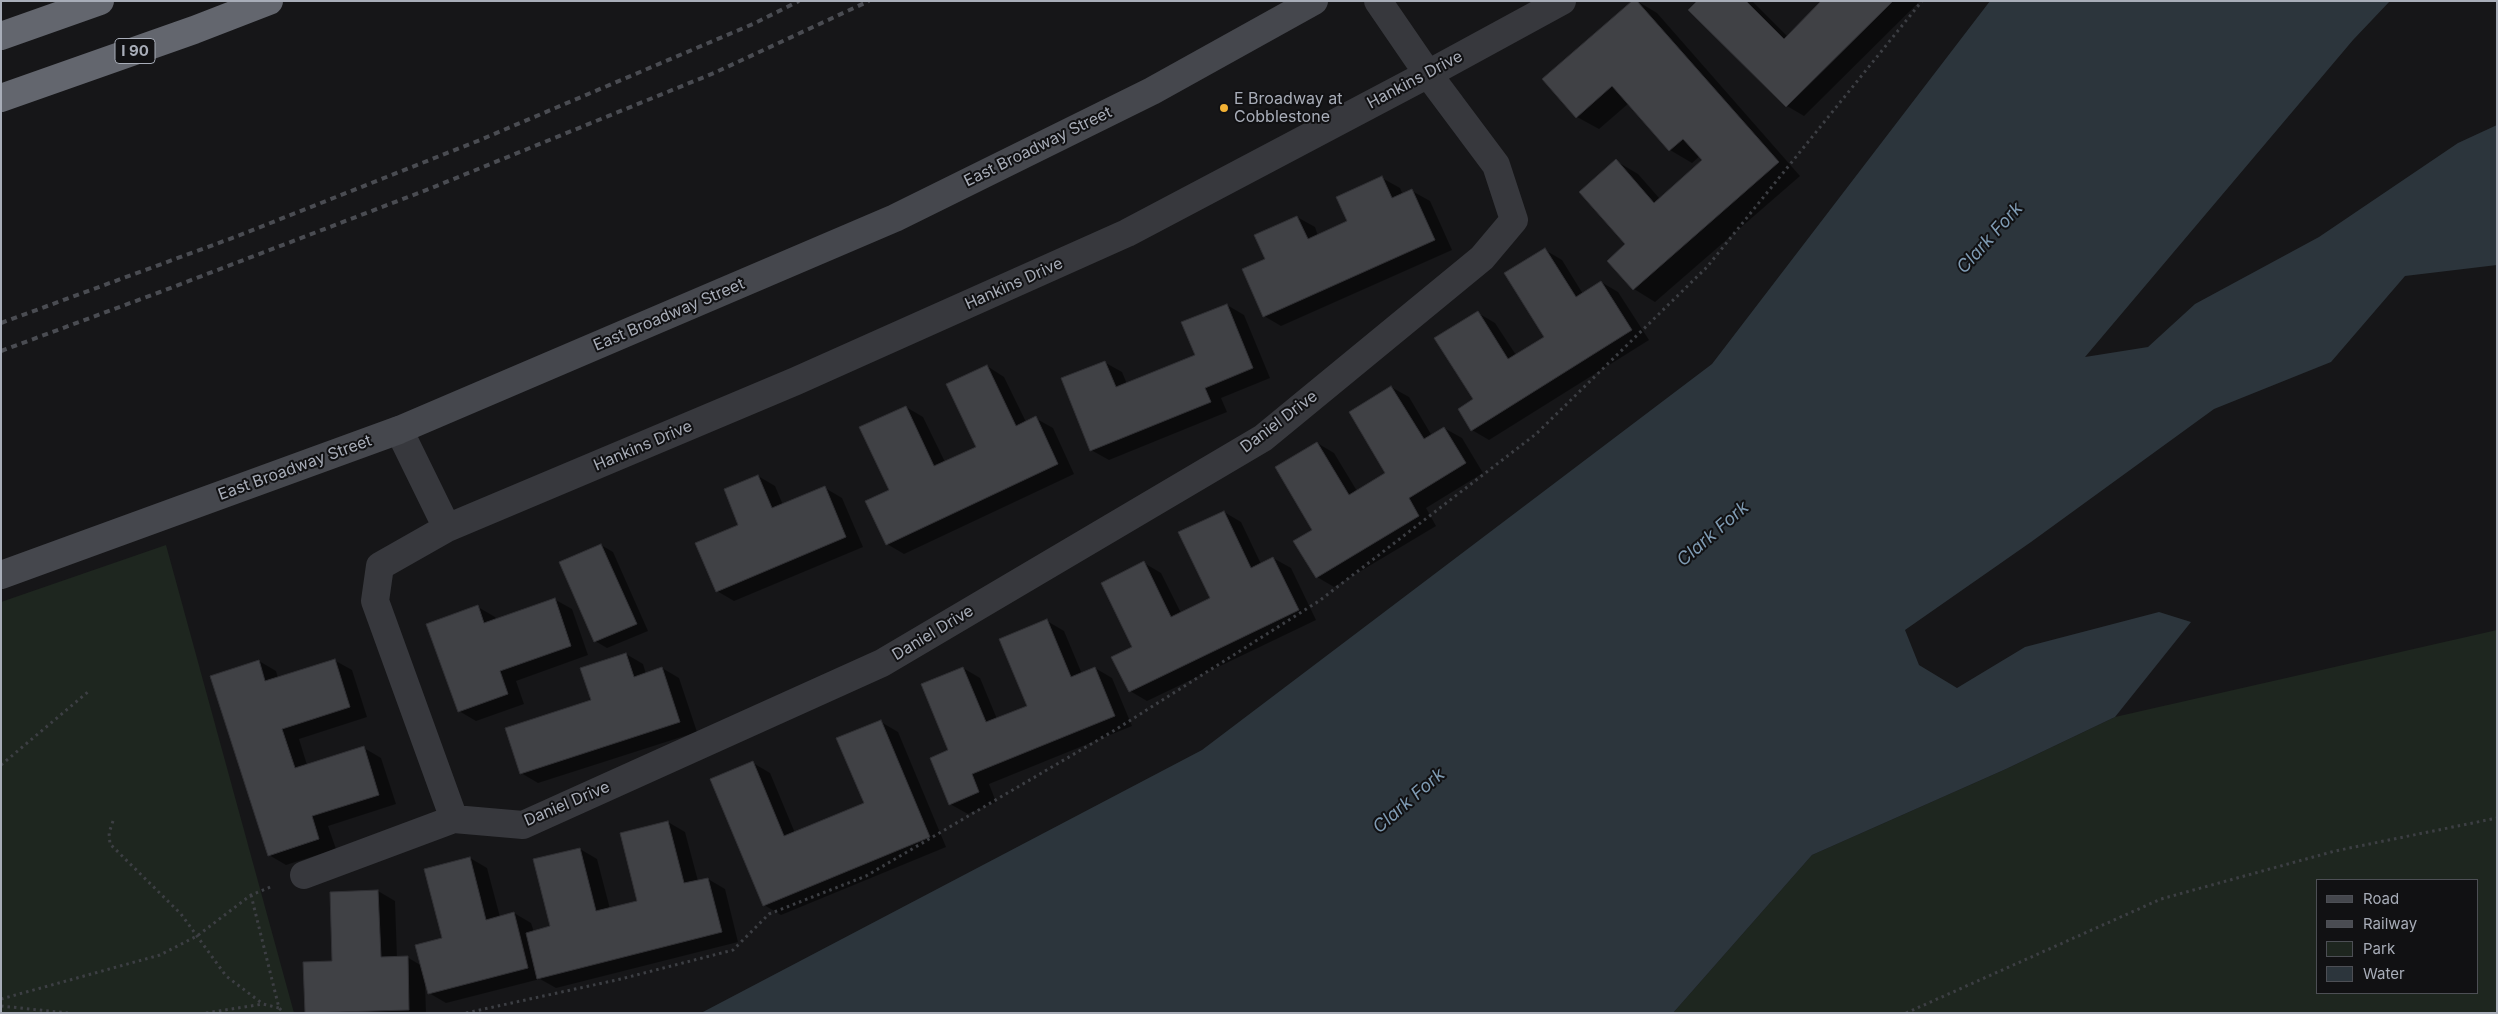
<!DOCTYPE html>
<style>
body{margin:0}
#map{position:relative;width:2498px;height:1014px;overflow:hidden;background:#161618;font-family:Inter,sans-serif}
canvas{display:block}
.frame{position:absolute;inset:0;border:2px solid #a8adb8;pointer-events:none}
.legend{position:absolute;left:2316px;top:879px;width:162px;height:115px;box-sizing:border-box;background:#111113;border:1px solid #4d4f55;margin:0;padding:6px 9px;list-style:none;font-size:15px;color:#a8adb8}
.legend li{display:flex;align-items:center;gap:10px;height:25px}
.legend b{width:25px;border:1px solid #4d4f55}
</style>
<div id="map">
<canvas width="2498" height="1014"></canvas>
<div class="frame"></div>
<ul class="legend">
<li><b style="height:6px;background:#45474d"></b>Road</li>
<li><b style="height:6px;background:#4a4c52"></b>Railway</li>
<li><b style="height:14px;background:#1e261f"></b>Park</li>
<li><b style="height:14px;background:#2c353c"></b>Water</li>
</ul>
</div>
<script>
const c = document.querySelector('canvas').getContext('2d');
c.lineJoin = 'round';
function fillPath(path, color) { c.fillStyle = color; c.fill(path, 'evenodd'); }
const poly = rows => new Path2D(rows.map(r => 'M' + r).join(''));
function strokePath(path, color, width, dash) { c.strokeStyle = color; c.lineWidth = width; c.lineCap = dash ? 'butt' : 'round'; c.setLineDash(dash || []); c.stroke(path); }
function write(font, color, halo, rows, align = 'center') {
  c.font = font + ' Inter,sans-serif'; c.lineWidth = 4; c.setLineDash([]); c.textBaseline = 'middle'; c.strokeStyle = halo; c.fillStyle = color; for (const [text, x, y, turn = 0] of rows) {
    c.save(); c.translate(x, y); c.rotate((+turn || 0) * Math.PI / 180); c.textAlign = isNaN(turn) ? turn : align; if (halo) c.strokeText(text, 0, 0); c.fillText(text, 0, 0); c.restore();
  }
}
fillPath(poly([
 [166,545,294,1013,1,1013,1,602],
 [2497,630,2497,1013,1673,1013,1812,855,2006,769,2115,717],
 [2317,880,2477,880,2477,993,2317,993]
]), '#1e261f');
fillPath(poly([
 [1990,1,2390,1,2353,40,2085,357,2148,347,2195,304,2319,237,2458,143,2497,125,2497,265,2405,276,2331,362,2214,409,2031,542,1905,630,1919,665,1957,688,2025,647,2159,612,2191,622,2115,717,2006,769,1812,855,1673,1013,701,1013,1202,750,1712,364]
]), '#2c353c');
fillPath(poly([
 [1637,1,1657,13,1800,176,1655,302,1634,289,1616,161,1638,174,1660,199,1704,161,1700,156,1692,163,1670,150,1629,103,1599,129,1577,117],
 [1699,1,1752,1,1788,37,1823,1,1920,1,1804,116,1787,106,1690,10],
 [1382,178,1400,188,1403,195,1412,191,1430,201,1452,250,1281,326,1264,316,1267,260,1297,217,1315,227,1318,236,1348,222],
 [1545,250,1562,260,1583,294,1601,282,1618,292,1649,340,1489,440,1472,430,1478,313,1495,323,1516,355,1546,337],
 [1227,305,1244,315,1270,378,1221,398,1227,412,1109,460,1091,450,1104,362,1122,372,1127,384,1197,356],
 [987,366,1004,377,1026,422,1035,418,1053,428,1074,474,904,554,887,544,891,490,906,407,923,417,945,462,977,447],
 [1391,387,1409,397,1432,436,1444,428,1462,438,1483,473,1426,508,1436,526,1334,587,1317,577,1295,542,1314,530,1317,443,1334,453,1357,491,1387,473],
 [758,476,775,486,783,505,825,488,842,498,863,547,734,601,717,591],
 [1224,512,1241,522,1261,564,1273,558,1291,568,1316,620,1147,701,1130,691,1144,563,1161,573,1181,613,1212,598],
 [601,545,613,552,648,631,607,648,595,641],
 [554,599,572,609,588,655,516,681,524,704,476,721,459,711,478,607,495,617,497,620],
 [1047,621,1064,631,1082,674,1095,668,1112,678,1132,726,989,784,996,802,968,814,950,804,963,668,980,678,997,719,1028,706],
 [626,654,643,664,646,674,662,668,679,678,697,732,538,783,521,773,592,700],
 [334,660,352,670,367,717,299,739,307,765,364,748,381,758,396,804,328,826,336,849,286,865,269,855,259,661,276,671,278,678],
 [881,722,898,732,946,847,781,915,764,905,753,763,770,773,795,833,865,803],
 [668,822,685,832,698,881,708,879,725,889,738,942,556,988,540,979,446,1003,429,993,425,984,426,1013,307,1013,334,962,331,893,378,891,395,901,397,958,407,957,422,966,443,939,470,858,487,868,500,917,514,913,531,923,534,932,552,927,580,849,597,859,610,909,639,902]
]), '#0007');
const building = poly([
 [1632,1,1637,1,1779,162,1633,290,1607,261,1625,244,1579,192,1616,159,1654,203,1702,160,1683,139,1669,151,1612,86,1576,118,1542,79,1632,1],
 [1697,1,1746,1,1784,39,1821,1,1893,1,1786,107,1688,10,1697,1],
 [1382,176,1392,198,1412,189,1435,240,1263,317,1242,269,1265,259,1254,235,1297,216,1308,239,1347,221,1336,197,1382,176],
 [1545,248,1576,297,1601,281,1632,330,1471,431,1458,409,1473,399,1434,338,1478,311,1508,359,1544,337,1504,273,1545,248],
 [1227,304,1253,368,1205,388,1211,402,1090,451,1061,378,1105,361,1116,387,1195,355,1181,322,1227,304],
 [987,365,1016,426,1036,416,1058,464,886,545,865,501,889,490,859,427,906,406,934,466,976,447,946,384,987,365],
 [1391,386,1424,439,1444,427,1466,463,1409,498,1419,516,1316,578,1293,541,1312,530,1275,467,1317,442,1349,495,1385,473,1349,412,1391,386],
 [758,475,772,508,825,486,846,537,716,592,695,543,738,525,724,489,758,475],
 [1224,511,1251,568,1273,557,1299,610,1129,692,1111,657,1132,647,1101,583,1144,561,1171,617,1210,598,1178,532,1224,511],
 [601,544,637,624,594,642,559,562,601,544],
 [555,598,571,646,500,671,508,694,458,712,426,624,478,605,484,623,555,598],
 [1047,619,1071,677,1095,667,1115,716,972,774,979,792,949,805,930,758,948,750,921,684,963,667,986,722,1027,706,999,639,1047,619],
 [626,653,634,677,662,667,680,722,520,774,505,728,591,700,580,668,626,653],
 [335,659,350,707,282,729,295,768,364,746,379,795,312,816,319,839,268,856,210,676,259,660,265,681,335,659],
 [881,720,930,837,763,906,710,779,753,761,784,836,864,803,836,738,881,720],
 [668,821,684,883,708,878,722,932,537,979,526,933,550,926,533,859,580,848,596,911,637,901,620,833,668,821],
 [470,857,486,920,514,912,528,968,428,994,415,945,442,938,424,869,470,857],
 [378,890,381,957,408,956,409,1010,305,1013,303,962,332,961,330,892,378,890]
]);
fillPath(building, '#404145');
strokePath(building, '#303034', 1);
strokePath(poly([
 [1,765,89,691],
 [113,821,109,833,110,844,181,914,226,976,263,1004],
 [251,895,279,1008,284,1013],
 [1,999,160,955,197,936,251,895,273,886],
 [1,1006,68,1013],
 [206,1013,263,1004,279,1008],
 [466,1013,621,979,733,950,769,914,866,876,1115,730,1319,601,1536,434,1707,267,1922,1],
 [1906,1013,2161,899,2335,851,2497,818]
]), '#3d3f44', 3, [2.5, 4]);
strokePath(poly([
 [1378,1,1428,74,1496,165,1514,220,1482,258,1263,438,882,663,523,825,454,819,375,601,380,566,447,528,796,381,1127,233,1428,74,1562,1],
 [399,430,447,528],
 [304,875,454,819]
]), '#37383d', 28);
strokePath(poly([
 [1,575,399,430,895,218,1152,91,1314,1]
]), '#45474d', 28);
strokePath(poly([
 [1,36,100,1],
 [1,98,194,30,269,1]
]), '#63666e', 28);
strokePath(poly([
 [1,323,235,237,480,140,753,24,799,1],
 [1,351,160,292,429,189,714,73,869,1]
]), '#4a4c52', 4, [6, 5]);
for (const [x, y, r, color] of [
 [1224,108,5,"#f2b134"]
]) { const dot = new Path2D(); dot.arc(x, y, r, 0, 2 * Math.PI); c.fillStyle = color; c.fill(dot); strokePath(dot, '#111113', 2); }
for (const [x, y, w] of [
 [135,51,40]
]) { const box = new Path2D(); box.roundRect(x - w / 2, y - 12.5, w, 25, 4); c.fillStyle = '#111113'; c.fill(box); strokePath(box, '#a8adb8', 1); }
write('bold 15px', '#a8adb8', null, [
 ["I 90",135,51]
]);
write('16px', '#a8adb8', '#111113', [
 ["Hankins Drive",1415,80,-28],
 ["East Broadway Street",1038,147,-26],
 ["Hankins Drive",1014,284,-24],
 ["East Broadway Street",669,315,-23],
 ["Daniel Drive",1279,422,-37],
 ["Hankins Drive",643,446,-23],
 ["East Broadway Street",295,468,-20],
 ["Daniel Drive",933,633,-31],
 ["Daniel Drive",567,804,-23]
]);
write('16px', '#a8adb8', '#111113', [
 ["E Broadway at",1234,99],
 ["Cobblestone",1234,117]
], 'left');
write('italic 18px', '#7f9bb3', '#111113', [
 ["Clark Fork",1990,238,-48],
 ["Clark Fork",1713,534,-41],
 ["Clark Fork",1409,801,-41]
]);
</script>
